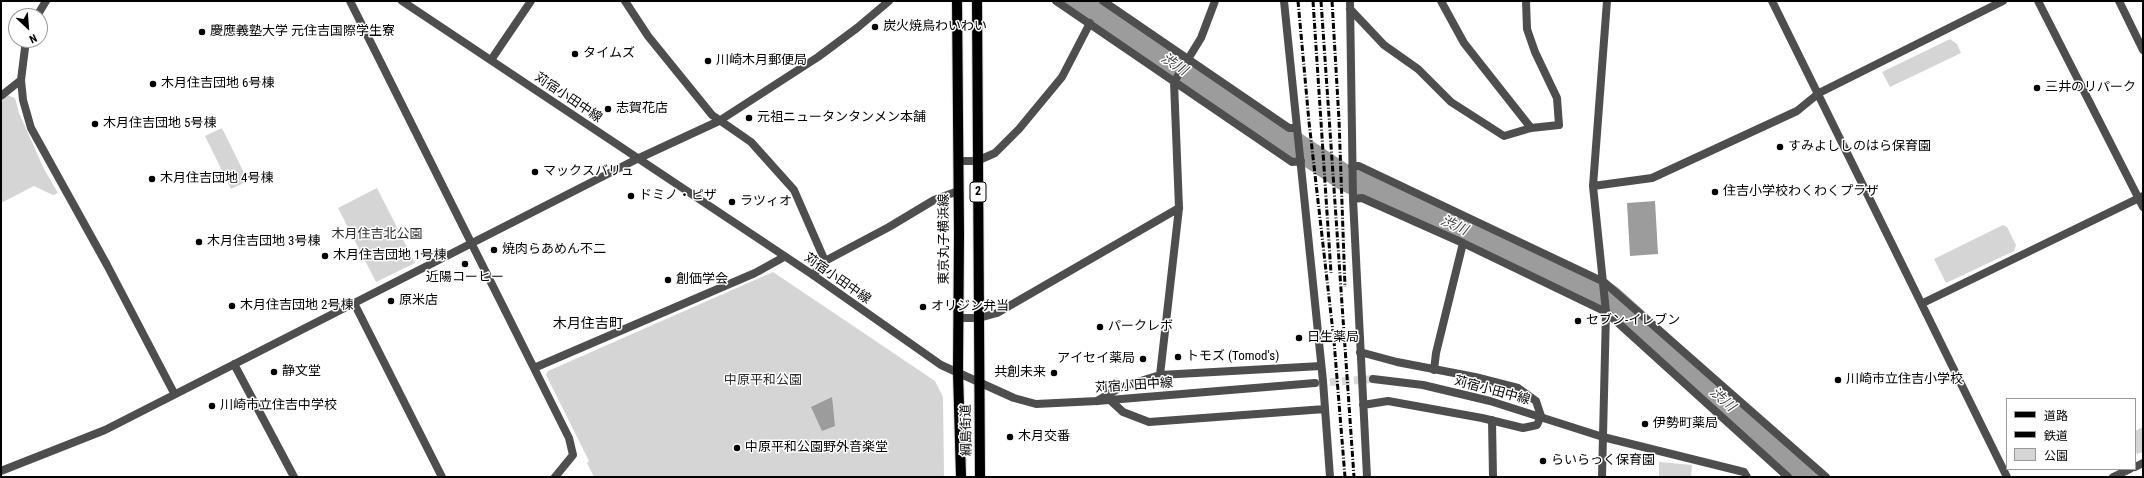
<!DOCTYPE html>
<meta charset="utf-8">
<style>
body{margin:0}
#map{position:relative;width:2144px;height:478px;overflow:hidden;background:#fff;font-family:"Roboto Condensed","Noto Sans JP",sans-serif}
canvas{display:block}
.frame{position:absolute;inset:0;border:2px solid #000;pointer-events:none}
.legend{position:absolute;left:2006px;top:398px;width:130px;height:72px;box-sizing:border-box;background:#fff;border:1px solid #999;margin:0;padding:5px 7px;list-style:none;font-size:12px;color:#000}
.legend li{display:flex;align-items:center;gap:8px;height:20px}
.legend b{width:20px;border:1px solid #999}
.north{position:absolute;left:8px;top:8px;width:40px;height:40px;box-sizing:border-box;background:#fff;border:1px solid #999;border-radius:50%;rotate:154deg;font-size:11px;font-weight:700;line-height:16px;text-align:center;color:#000}
.north::after{content:'';display:block;margin:auto;width:14px;height:18px;background:#000;clip-path:polygon(50% 0,100% 100%,50% 72%,0 100%)}
</style>
<div id="map">
<canvas width="2144" height="478"></canvas>
<div class="frame"></div>
<ul class="legend">
<li><b style="height:5px;background:#000"></b>道路</li>
<li><b style="height:5px;background:#000"></b>鉄道</li>
<li><b style="height:11px;background:#d5d5d5"></b>公園</li>
</ul>
<div class="north">N</div>
</div>
<script>
const c = document.querySelector('canvas').getContext('2d');
c.lineJoin = 'round';
function fillPath(path, color) { c.fillStyle = color; c.fill(path, 'evenodd'); }
const poly = rows => new Path2D(rows.map(r => 'M' + r).join(''));
function strokePath(path, color, width, dash) { c.strokeStyle = color; c.lineWidth = width; c.lineCap = dash ? 'butt' : 'round'; c.setLineDash(dash || []); c.stroke(path); }
function write(font, color, halo, rows, align = 'center') {
  c.font = font + ' "Roboto Condensed","Noto Sans JP",sans-serif'; c.lineWidth = 3; c.setLineDash([]); c.textBaseline = 'middle'; c.strokeStyle = halo; c.fillStyle = color; for (const [text, x, y, turn = 0] of rows) {
    c.save(); c.translate(x, y); c.rotate((+turn || 0) * Math.PI / 180); c.textAlign = isNaN(turn) ? turn : align; if (halo) c.strokeText(text, 0, 0); c.fillText(text, 0, 0); c.restore();
  }
}
fillPath(poly([
 [1950,39,1957,44,1961,53,1890,87,1882,72],
 [7,95,15,98,19,113,44,169,58,193,53,195,34,186,1,203,1,102],
 [222,128,248,181,231,189,205,136],
 [377,188,415,263,376,282,338,208],
 [2003,225,2007,227,2016,245,2014,251,1946,283,1934,259],
 [773,272,935,381,943,397,944,477,594,477,587,463,589,461,546,375,548,371],
 [2143,427,2143,452,2137,454,2135,449,2135,431],
 [1659,462,1692,465,1691,477,1659,477]
]), '#d5d5d5');
fillPath(poly([
 [1655,201,1658,254,1630,256,1627,203],
 [832,397,835,426,822,431,811,407]
]), '#9c9c9c');
strokePath(poly([
 [1078,1,1345,178,1598,290,1610,298,1808,477]
]), '#9c9c9c', 26);
strokePath(poly([
 [1318,383,1373,379]
]), '#d9d9d9', 8, [8, 4]);
const primary = poly([
 [957,1,959,233,958,372,961,477],
 [977,1,980,477]
]);
strokePath(primary, '#dbdbdb', 12);
strokePath(poly([
 [350,1,569,438,573,455,555,477],
 [625,1,648,36,712,115,751,142,794,190,825,261],
 [1056,1,1292,162,1301,161],
 [1103,1,1289,128,1296,128],
 [1284,1,1323,381,1330,477],
 [1350,1,1353,199,1367,477],
 [1441,1,1464,43,1531,128],
 [1772,1,2007,477],
 [2038,1,2143,207],
 [2119,1,2143,50],
 [1350,9,1384,45,1418,69,1451,102,1504,136,1531,128,1559,125,1557,98,1535,52,1527,29,1526,1],
 [37,16,46,1],
 [26,40,21,80,23,100,31,128,107,265,174,393],
 [491,60,531,1],
 [1,96,21,80],
 [958,161,977,161,995,153,1019,129,1062,77,1090,23],
 [1352,166,1359,166,1604,282,1826,477],
 [1593,186,1652,178,1797,111,1819,93,2003,1],
 [1353,199,1362,198,1463,243,1606,312,1788,477],
 [813,275,825,261,889,227,934,200,958,191],
 [354,303,442,477],
 [1923,303,2143,196],
 [1606,312,1593,186,1607,1],
 [959,318,979,318,997,313,1179,208],
 [1360,352,1397,362,1475,377,1518,388,1536,401,1541,416,1537,425,1523,428,1482,418,1388,401,1363,405],
 [234,364,294,477],
 [534,368,755,273,784,257],
 [1434,370,1436,353,1463,243],
 [1160,375,1179,208,1174,82,1201,38,1215,1],
 [1110,400,1123,412,1149,422,1325,409],
 [1097,401,1121,387,1160,375,1321,366],
 [1492,420,1493,477],
 [1603,437,1744,472,1747,477],
 [2135,467,2143,463],
 [1,471,105,430,637,159,719,121,818,57,857,28,889,1],
 [2113,477,2130,469]
]), '#4e4e4e', 8);
strokePath(poly([
 [402,1,813,275,941,365,1014,398,1036,404,1097,401,1315,383],
 [1373,379,1423,385,1490,401,1603,437],
 [1602,477,1606,312]
]), '#4e4e4e', 8);
strokePath(primary, '#000', 10);
strokePath(poly([
 [1298,1,1309,122,1334,341,1345,477],
 [1313,1,1331,273],
 [1321,1,1354,477],
 [1332,1,1339,120,1345,287]
]), '#000', 3, [6, 2, 1, 2]);
for (const [x, y, r, color] of [
 [875,27,4,"#000"],
 [202,32,4,"#000"],
 [575,54,4,"#000"],
 [708,61,4,"#000"],
 [153,84,4,"#000"],
 [2037,88,4,"#000"],
 [608,109,4,"#000"],
 [749,118,4,"#000"],
 [95,124,4,"#000"],
 [1780,147,4,"#000"],
 [535,172,4,"#000"],
 [152,179,4,"#000"],
 [1715,192,4,"#000"],
 [631,196,4,"#000"],
 [732,202,4,"#000"],
 [199,242,4,"#000"],
 [494,250,4,"#000"],
 [325,256,4,"#000"],
 [465,264,4,"#000"],
 [668,280,4,"#000"],
 [391,301,4,"#000"],
 [232,306,4,"#000"],
 [923,307,4,"#000"],
 [1578,321,4,"#000"],
 [1100,327,4,"#000"],
 [1299,338,4,"#000"],
 [1178,357,4,"#000"],
 [1143,359,4,"#000"],
 [274,372,4,"#000"],
 [1054,373,4,"#000"],
 [1838,380,4,"#000"],
 [212,406,4,"#000"],
 [1645,424,4,"#000"],
 [1010,437,4,"#000"],
 [737,448,4,"#000"],
 [1543,461,4,"#000"]
]) { const dot = new Path2D(); dot.arc(x, y, r, 0, 2 * Math.PI); c.fillStyle = color; c.fill(dot); strokePath(dot, '#fff', 1.5); }
for (const [x, y, w] of [
 [978,192,16]
]) { const box = new Path2D(); box.roundRect(x - w / 2, y - 10, w, 20, 3); c.fillStyle = '#fff'; c.fill(box); strokePath(box, '#000', 1); }
write('bold 12px', '#000', null, [
 ["2",978,192]
]);
write('13px', '#000', '#fff', [
 ["炭火焼鳥わいわい",883,27],
 ["慶應義塾大学 元住吉国際学生寮",210,32],
 ["タイムズ",583,54],
 ["川崎木月郵便局",716,61],
 ["木月住吉団地 6号棟",161,84],
 ["三井のリパーク",2045,88],
 ["志賀花店",616,109],
 ["元祖ニュータンタンメン本舗",757,118],
 ["木月住吉団地 5号棟",103,124],
 ["すみよししのはら保育園",1788,147],
 ["マックスバリュ",543,172],
 ["木月住吉団地 4号棟",160,179],
 ["住吉小学校わくわくプラザ",1723,192],
 ["ドミノ・ピザ",639,196],
 ["ラツィオ",740,202],
 ["木月住吉団地 3号棟",207,242],
 ["焼肉らあめん不二",502,250],
 ["木月住吉団地 1号棟",333,256],
 ["近陽コーヒー",465,278,"center"],
 ["創価学会",676,280],
 ["原米店",399,301],
 ["木月住吉団地 2号棟",240,306],
 ["オリジン弁当",931,307],
 ["セブン-イレブン",1586,321],
 ["パークレボ",1108,327],
 ["日生薬局",1307,338],
 ["トモズ (Tomod's)",1186,357],
 ["アイセイ薬局",1135,359,"right"],
 ["静文堂",282,372],
 ["共創未来",1046,373,"right"],
 ["川崎市立住吉小学校",1846,380],
 ["川崎市立住吉中学校",220,406],
 ["伊勢町薬局",1653,424],
 ["木月交番",1018,437],
 ["中原平和公園野外音楽堂",745,448],
 ["らいらっく保育園",1551,461]
], 'left');
write('13px', '#000', '#fff', [
 ["苅宿小田中線",568,98,34],
 ["東京丸子横浜線",945,239,-90],
 ["苅宿小田中線",837,279,35],
 ["苅宿小田中線",1134,386,-4],
 ["苅宿小田中線",1492,391,15],
 ["綱島街道",967,430,-91]
]);
write('13px', '#2c2c2c', '#fff', [
 ["木月住吉北公園",377,235],
 ["中原平和公園",763,381]
]);
write('italic 14px', '#3d3d3d', '#fff', [
 ["渋川",1174,65,33],
 ["渋川",1454,226,24],
 ["渋川",1722,400,42]
]);
write('14px', '#000', '#fff', [
 ["木月住吉町",588,324]
]);
</script>
